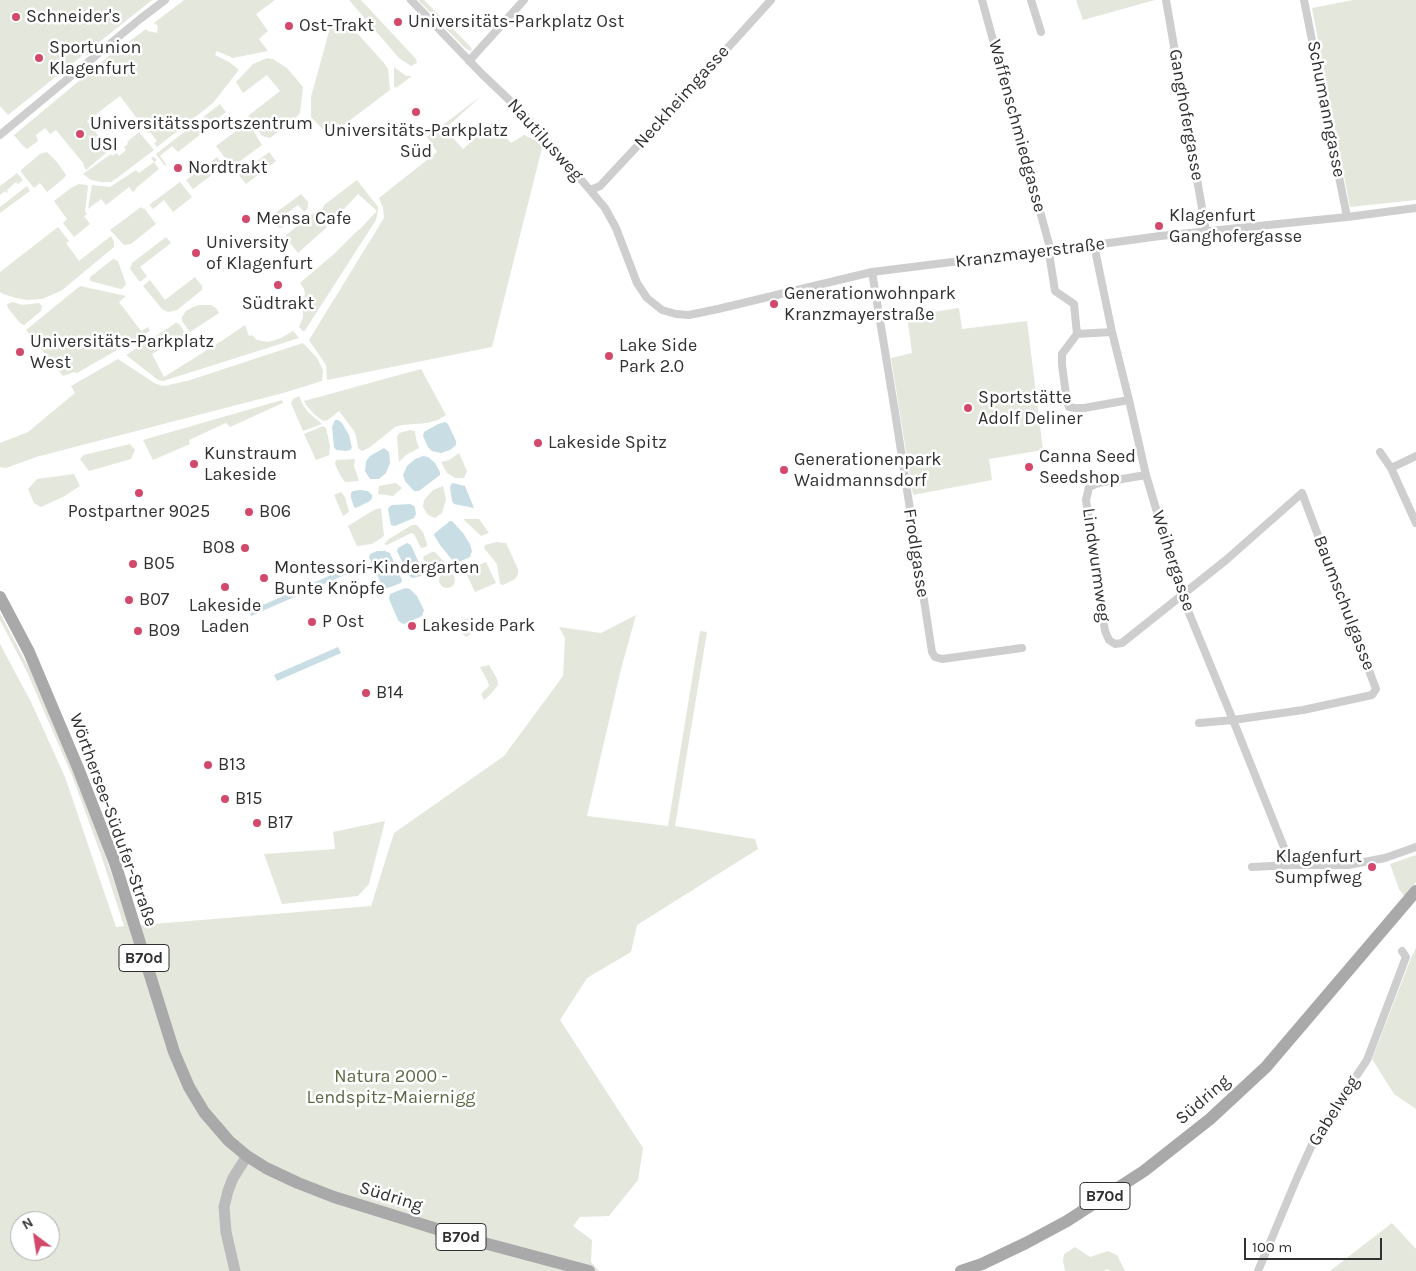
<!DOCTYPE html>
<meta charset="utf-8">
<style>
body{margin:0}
#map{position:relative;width:1416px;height:1271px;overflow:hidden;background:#fff;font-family:Karla,sans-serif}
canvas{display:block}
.north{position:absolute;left:10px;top:1211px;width:50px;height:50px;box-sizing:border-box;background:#fff;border:1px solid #adadad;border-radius:50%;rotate:329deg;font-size:14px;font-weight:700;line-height:20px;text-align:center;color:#313131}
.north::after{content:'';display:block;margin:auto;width:18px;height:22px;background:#d2496b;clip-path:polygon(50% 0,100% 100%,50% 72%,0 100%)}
.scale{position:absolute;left:1244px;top:1238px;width:138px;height:22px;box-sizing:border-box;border:2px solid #313131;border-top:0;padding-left:6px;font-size:15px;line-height:18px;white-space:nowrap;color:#313131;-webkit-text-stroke:4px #fff;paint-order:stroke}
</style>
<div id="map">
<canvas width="1416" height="1271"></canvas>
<div class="north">N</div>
<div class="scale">100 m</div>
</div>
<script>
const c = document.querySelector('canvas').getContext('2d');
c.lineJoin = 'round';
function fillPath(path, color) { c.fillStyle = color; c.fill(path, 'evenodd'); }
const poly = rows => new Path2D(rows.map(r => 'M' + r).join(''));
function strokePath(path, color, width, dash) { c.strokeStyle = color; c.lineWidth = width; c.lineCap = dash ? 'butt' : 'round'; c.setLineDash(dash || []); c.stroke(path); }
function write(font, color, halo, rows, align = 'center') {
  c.font = font + ' Karla,sans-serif'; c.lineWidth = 5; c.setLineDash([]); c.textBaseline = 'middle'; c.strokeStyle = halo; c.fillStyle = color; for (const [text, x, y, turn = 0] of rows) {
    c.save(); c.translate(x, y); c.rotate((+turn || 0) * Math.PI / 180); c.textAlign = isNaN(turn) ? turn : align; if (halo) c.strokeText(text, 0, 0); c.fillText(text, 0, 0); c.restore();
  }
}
fillPath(poly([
 [0,0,152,0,8,115,0,106],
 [184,0,275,0,256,14,268,31,259,39,268,51,233,58,217,51,215,55,229,62,238,69,238,71,213,103,157,147,154,143,157,141,150,132,148,133,120,96,87,121,106,146,108,146,110,148,105,151,106,153,86,170,83,165,84,164,56,130,50,134,45,128,36,135,38,141,27,149,23,146,14,135,109,56,146,29,148,31,157,33,158,26,154,23],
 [349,0,361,0,416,59,417,63,411,66,399,58],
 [418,0,424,0,471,47,472,51,466,49],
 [1076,0,1155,0,1083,20],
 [1353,0,1416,0,1416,200,1350,207,1312,8],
 [337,20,343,20,349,24,384,63,388,69,390,90,329,136,311,117,311,97,331,24],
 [267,58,273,59,287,68,303,87,300,113,295,119,270,138,262,136,248,116,280,91,267,75,243,93,236,82,253,64],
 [394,67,406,76,412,76,396,88,394,86],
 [481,96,445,129,463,149,493,122,511,143,524,135,543,144,492,347,327,380,326,365,309,340,384,218,383,208,379,198,437,152,427,137],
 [220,104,226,112,203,130,200,133,201,134,178,152,172,146,160,156,166,164,165,166,156,154],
 [248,122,262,145,232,167,216,146],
 [139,132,154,150,117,178,111,182,102,182,91,180,83,174,111,154,112,156,117,153,119,156,126,150,124,147,128,144,127,142],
 [47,152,57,162,66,175,64,178,47,192,40,183,34,188,21,172,21,170,40,154],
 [269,152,276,161,246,184,239,175],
 [153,157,154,157,157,160,154,162,159,169,136,188,136,189,133,192,129,187,106,205,101,199,88,209,92,185,110,187,136,170,139,173,154,162,151,158],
 [217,157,224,166,193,189,186,180],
 [17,173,23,180,18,184,16,182,7,190,8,192,6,193,5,191,0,195,0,186],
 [357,180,378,207,378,211,376,220,304,332,299,327,303,317,303,305,305,294,304,289,300,283,335,253,358,230,359,230,377,211,358,194,331,223,322,211,324,205],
 [180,182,192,197,173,212,164,200,153,209,149,205],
 [79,184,87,185,88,187,85,211,87,214,84,216,90,224,74,237,63,223,67,219,54,201,71,188],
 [27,186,30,191,0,213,0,207],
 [301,194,308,202,308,208,304,212,298,205,282,217,287,224,282,228,278,227,270,217],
 [141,207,143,209,144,208,156,224,131,244,124,245,110,230],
 [314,213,318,215,327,227,298,253,286,238,286,235],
 [58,227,69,241,66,243,79,261,111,236,114,242,114,247,61,291,42,299,27,300,16,298,3,294,0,292,0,272],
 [166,237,171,243,140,267,147,276,140,282,130,269,132,263],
 [113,259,118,261,126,284,124,287,121,289,90,281,90,277],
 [195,277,202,286,202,290,177,310,168,312,162,309,143,286,150,280,165,300],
 [80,286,126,296,119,302,141,331,148,327,150,331,77,373,74,372,63,376,26,330],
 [13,302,22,305,39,303,42,306,41,311,24,325,20,323,8,308,7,304],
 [199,305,211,305,216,308,219,313,190,332,182,321,182,317,186,311,193,307],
 [959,308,962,329,1027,321,1043,450,989,459,992,480,913,495,891,358,912,353,907,316],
 [176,323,179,324,186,334,152,354,164,377,223,340,245,325,249,336,252,335,257,340,268,342,275,340,281,338,293,331,299,338,163,381,158,380,126,355],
 [303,343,317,358,323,370,322,381,283,393,36,457,6,468,0,467,0,443,28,432,75,393,71,386,118,359,156,384,164,386,187,381],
 [421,369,446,415,438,420,427,423,402,425,395,427,369,448,362,451,358,448,356,436,354,431,339,411,328,420,323,421,314,414,306,405,304,401],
 [299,396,303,405,308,412,322,424,303,431,291,403,293,399],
 [282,400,283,403,230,427,226,423,189,440,190,444,153,460,143,440],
 [323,426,326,428,330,446,329,455,316,460,304,434],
 [410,430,415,431,416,439,419,448,406,455,399,462,397,437,399,433],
 [130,444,135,450,131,459,89,471,80,459,84,455],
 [459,453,467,471,464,478,455,478,447,473,441,462,449,460],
 [355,459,354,466,359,481,345,482,340,475,335,464,336,460],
 [74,474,80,486,63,497,41,507,34,503,28,489,37,479],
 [396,483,402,488,393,496,378,494,379,486],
 [443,486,446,499,442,513,435,518,428,515,423,507,424,500,433,490],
 [341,492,345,497,349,512,343,516,334,495],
 [380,508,381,509,384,536,372,544,357,546,348,526,374,510],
 [463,519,479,519,489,533,481,536],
 [412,525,417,525,423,532,427,544,426,547,421,548,414,534,411,533,387,545,384,544,389,539],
 [496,542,506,543,518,569,518,574,515,579,503,585,500,584,497,564,484,548,485,545],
 [432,552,435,552,445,563,444,566,433,573,430,572,423,558,424,556],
 [486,562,496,583,475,592,465,571],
 '439 580a8 8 0 1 1 16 0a8 8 0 1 1-16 0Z',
 [0,613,30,670,77,777,105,855,129,926,371,906,394,833,504,756,563,676,565,638,559,627,601,633,636,615,621,669,587,816,668,826,700,631,707,632,675,826,755,839,758,849,637,925,631,952,587,978,560,1020,643,1148,638,1180,609,1216,580,1217,573,1226,592,1240,591,1262,599,1271,0,1271,0,644,31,702,65,777,116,927,124,926,101,855,73,778,27,672,0,620],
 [20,1221,50,1221,50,1251,20,1251],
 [468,618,471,634,466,637,459,631,458,622],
 [489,665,497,679,498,685,491,694,484,700,481,694,489,686,488,682,480,667],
 [385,821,369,884,358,896,282,904,264,854,335,849,333,832],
 [1416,855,1416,882,1404,896,1399,889,1390,864],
 [1416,948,1416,1109,1394,1094,1372,1059,1411,958],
 [1392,1223,1416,1249,1416,1271,1330,1271],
 [1075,1247,1090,1257,1108,1251,1117,1255,1125,1271,1110,1271,1107,1269,1104,1271,1065,1271,1063,1261,1064,1254]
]), '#e3e7dc');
fillPath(poly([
 [335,420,338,420,342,423,349,435,352,448,350,450,346,451,336,450,334,447,332,427],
 [445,422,448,424,456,441,456,445,450,450,441,453,432,451,428,447,423,436,424,432,438,424],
 [384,448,389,452,390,463,386,473,379,479,370,479,365,471,366,461,370,456],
 [423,456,428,457,435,463,440,472,440,475,419,491,414,491,405,481,403,475,407,466,415,459],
 [453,483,465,486,474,508,454,504,452,501,450,487,451,484],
 [360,490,368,491,372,495,372,498,370,501,356,508,354,507,351,498,351,493,353,491],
 [410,504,414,506,415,508,416,514,414,518,395,526,391,525,388,510,389,507,392,505],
 [450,521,452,521,463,533,470,544,472,551,470,557,459,562,453,561,440,545,434,535,435,533],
 [407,543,411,545,423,572,421,576,413,578,409,576,397,551,398,548],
 [377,551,385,551,390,553,402,580,401,583,385,589,383,588,369,557,370,554],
 [347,568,349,573,251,616,249,611],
 [405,588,410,589,417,596,424,610,422,616,404,624,401,623,398,620,389,599,390,594],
 [338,647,341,653,277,681,274,675]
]), '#c8dee4');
strokePath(poly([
 [411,0,482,74,525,115,590,190,605,208,616,228,637,283,647,298,662,310,676,314,689,315,718,309,872,272,952,262,1049,253,1094,245,1160,236,1347,217,1416,208],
 [982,0,1049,244,1049,253,1055,291,1074,304,1077,334,1062,354,1062,365,1067,402,1069,407,1075,408,1084,408,1129,400],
 [1031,0,1041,32],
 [1166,0,1206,231],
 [1304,0,1347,217],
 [469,61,524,0],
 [0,135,140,19,165,0],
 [590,190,600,186,685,95,771,0],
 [1094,245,1112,332,1129,400,1146,475,1182,596,1233,720,1291,865],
 [872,272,895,412,932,652,935,657,942,659,1022,648],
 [1077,334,1112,332],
 [1380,452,1391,468,1416,523],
 [1391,468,1416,456],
 [1146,475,1098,483,1089,487,1086,500,1105,631,1109,640,1115,644,1122,643,1226,560,1302,493,1376,689,1372,695,1303,710,1233,720,1199,723],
 [1252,867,1291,865,1348,865,1385,858,1416,847],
 [1258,1271,1297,1178,1315,1138,1367,1060,1406,957,1402,951]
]), '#cecece', 8);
strokePath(poly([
 [235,1271,226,1232,224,1207,228,1191,233,1178,247,1156]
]), '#bbb', 11);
strokePath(poly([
 [0,597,29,652,78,768,115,863,174,1052,189,1087,204,1112,229,1141,247,1156,266,1168,298,1183,334,1197,469,1239,589,1271],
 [961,1271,982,1264,1026,1243,1067,1221,1144,1171,1210,1119,1266,1067,1416,891]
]), '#a9a9a9', 12);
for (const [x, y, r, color] of [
 [16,17,5,"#d2496b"],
 [398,22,5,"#d2496b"],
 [289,26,5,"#d2496b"],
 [39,58,5,"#d2496b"],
 [416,112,5,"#d2496b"],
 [80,134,5,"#d2496b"],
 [178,168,5,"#d2496b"],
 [246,219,5,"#d2496b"],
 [1159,226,5,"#d2496b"],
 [196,253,5,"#d2496b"],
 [278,285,5,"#d2496b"],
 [774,304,5,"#d2496b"],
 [20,352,5,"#d2496b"],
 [609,356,5,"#d2496b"],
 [968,408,5,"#d2496b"],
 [538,443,5,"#d2496b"],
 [194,464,5,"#d2496b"],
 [1029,467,5,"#d2496b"],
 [784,470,5,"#d2496b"],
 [139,493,5,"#d2496b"],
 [249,512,5,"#d2496b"],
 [245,548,5,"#d2496b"],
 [133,564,5,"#d2496b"],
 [264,578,5,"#d2496b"],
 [225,587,5,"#d2496b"],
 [129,600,5,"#d2496b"],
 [312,622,5,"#d2496b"],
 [412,626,5,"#d2496b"],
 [138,631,5,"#d2496b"],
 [366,693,5,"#d2496b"],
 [208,765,5,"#d2496b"],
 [225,799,5,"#d2496b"],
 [257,823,5,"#d2496b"],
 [1372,867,5,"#d2496b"]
]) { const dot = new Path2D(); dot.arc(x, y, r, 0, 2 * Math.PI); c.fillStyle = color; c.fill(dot); strokePath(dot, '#fff', 2); }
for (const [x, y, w] of [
 [144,958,50],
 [1105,1196,50],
 [461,1237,50]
]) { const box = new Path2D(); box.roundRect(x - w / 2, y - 13.5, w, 27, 4); c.fillStyle = '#fff'; c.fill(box); strokePath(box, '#313131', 1); }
write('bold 16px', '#313131', null, [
 ["B70d",144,958],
 ["B70d",1105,1196],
 ["B70d",461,1237]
]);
write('18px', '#313131', '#fff', [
 ["Schneider's",26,17],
 ["Universitäts-Parkplatz Ost",408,22],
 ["Ost-Trakt",299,26],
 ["Sportunion",49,48],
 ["Klagenfurt",49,69],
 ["Universitätssportszentrum",90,124],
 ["USI",90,145],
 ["Universitäts-Parkplatz",416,131,"center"],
 ["Süd",416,152,"center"],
 ["Nordtrakt",188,168],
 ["Klagenfurt",1169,216],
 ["Ganghofergasse",1169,237],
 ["Mensa Cafe",256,219],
 ["University",206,243],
 ["of Klagenfurt",206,264],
 ["Generationwohnpark",784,294],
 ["Kranzmayerstraße",784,315],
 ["Südtrakt",278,304,"center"],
 ["Universitäts-Parkplatz",30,342],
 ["West",30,363],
 ["Lake Side",619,346],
 ["Park 2.0",619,367],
 ["Sportstätte",978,398],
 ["Adolf Deliner",978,419],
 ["Lakeside Spitz",548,443],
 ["Kunstraum",204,454],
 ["Lakeside",204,475],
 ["Canna Seed",1039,457],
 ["Seedshop",1039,478],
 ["Generationenpark",794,460],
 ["Waidmannsdorf",794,481],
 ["Postpartner 9025",139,512,"center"],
 ["B06",259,512],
 ["B08",235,548,"right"],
 ["B05",143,564],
 ["Montessori-Kindergarten",274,568],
 ["Bunte Knöpfe",274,589],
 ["B07",139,600],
 ["Lakeside",225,606,"center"],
 ["Laden",225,627,"center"],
 ["P Ost",322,622],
 ["Lakeside Park",422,626],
 ["B09",148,631],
 ["B14",376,693],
 ["B13",218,765],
 ["B15",235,799],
 ["B17",267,823],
 ["Klagenfurt",1362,857,"right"],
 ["Sumpfweg",1362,878,"right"]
], 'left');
write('18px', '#313131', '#fff', [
 ["Neckheimgasse",682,97,-48],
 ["Schumanngasse",1326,109,79],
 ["Ganghofergasse",1186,115,80],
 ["Waffenschmiedgasse",1017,126,75],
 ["Nautilusweg",545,140,48],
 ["Kranzmayerstraße",1030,253,-7],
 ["Frodlgasse",916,553,81],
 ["Weihergasse",1173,561,72],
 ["Lindwurmweg",1096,565,82],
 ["Baumschulgasse",1344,603,69],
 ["Wörthersee-Südufer-Straße",113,820,70],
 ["Südring",1203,1100,-41],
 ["Gabelweg",1334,1111,-58],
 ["Südring",391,1197,17]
]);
write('18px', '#5b6943', '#fff', [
 ["Natura 2000 -",391,1077],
 ["Lendspitz-Maiernigg",391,1098]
]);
</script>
